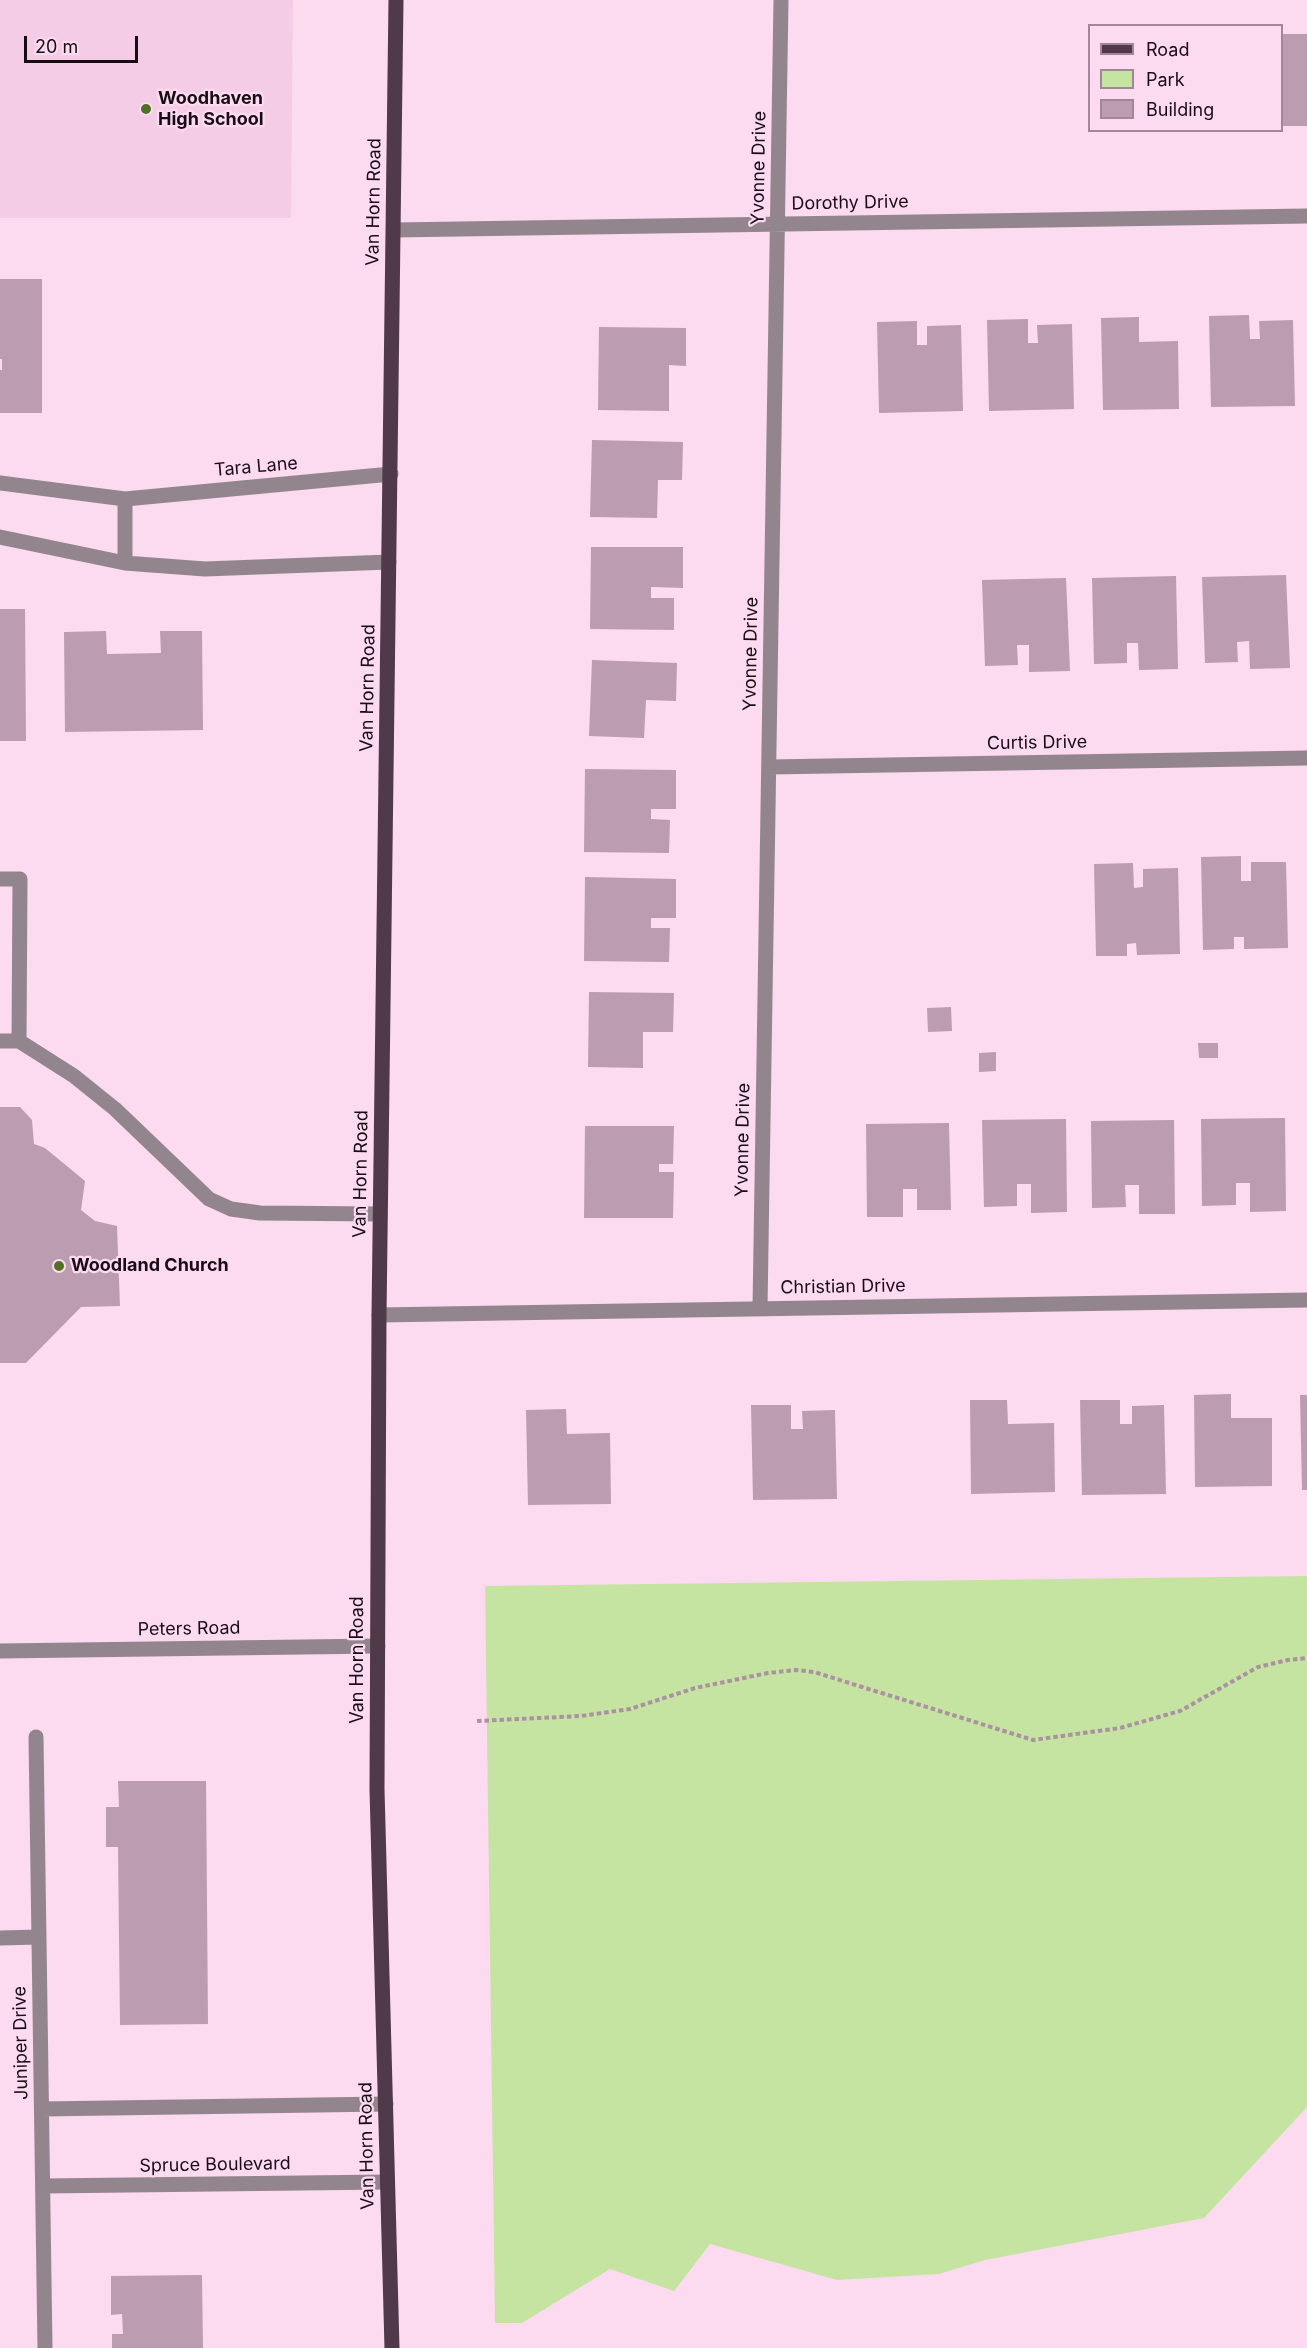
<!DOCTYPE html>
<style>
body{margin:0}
#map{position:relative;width:1307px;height:2348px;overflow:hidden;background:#fcdaef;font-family:Inter,sans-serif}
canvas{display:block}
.legend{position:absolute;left:1088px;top:24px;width:195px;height:108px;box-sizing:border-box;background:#fcdaef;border:2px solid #a18898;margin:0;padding:8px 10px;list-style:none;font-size:18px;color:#190d15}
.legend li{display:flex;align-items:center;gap:12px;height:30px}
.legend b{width:30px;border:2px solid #a18898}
.scale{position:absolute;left:24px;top:36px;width:114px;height:27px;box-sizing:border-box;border:3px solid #190d15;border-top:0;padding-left:8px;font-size:18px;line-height:21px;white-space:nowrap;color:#190d15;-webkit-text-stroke:4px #fcdaef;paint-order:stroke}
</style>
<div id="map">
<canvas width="1307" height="2348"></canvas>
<ul class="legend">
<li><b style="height:8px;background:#503948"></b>Road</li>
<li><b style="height:16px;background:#c5e4a2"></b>Park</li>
<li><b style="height:16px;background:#bc9cb0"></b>Building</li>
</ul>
<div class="scale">20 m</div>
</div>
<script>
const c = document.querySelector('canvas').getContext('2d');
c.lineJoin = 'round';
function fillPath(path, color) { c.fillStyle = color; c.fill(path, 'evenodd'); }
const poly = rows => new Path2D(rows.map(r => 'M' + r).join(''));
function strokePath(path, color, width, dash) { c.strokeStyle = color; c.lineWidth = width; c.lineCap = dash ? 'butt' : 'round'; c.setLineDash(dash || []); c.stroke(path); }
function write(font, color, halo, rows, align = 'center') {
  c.font = font + ' Inter,sans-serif'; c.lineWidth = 4.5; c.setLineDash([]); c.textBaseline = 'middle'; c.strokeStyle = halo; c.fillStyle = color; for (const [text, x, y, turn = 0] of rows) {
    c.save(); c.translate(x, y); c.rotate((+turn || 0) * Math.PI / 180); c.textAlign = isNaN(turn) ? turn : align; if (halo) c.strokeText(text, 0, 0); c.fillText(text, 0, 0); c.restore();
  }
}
fillPath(poly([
 [0,0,293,0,291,218,0,218]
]), '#f5cce6');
fillPath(poly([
 [1307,1576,1307,2107,1204,2218,985,2260,939,2274,837,2280,710,2244,674,2291,610,2269,522,2323,495,2323,485,1586]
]), '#c5e4a2');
fillPath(poly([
 [1282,34,1307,34,1307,126,1282,126],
 [0,279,42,279,42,413,0,413,0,370,2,370,2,359,0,359],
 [1249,315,1250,339,1260,339,1259,321,1293,320,1295,406,1211,407,1209,316],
 [1139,317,1139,342,1178,341,1179,409,1103,410,1101,318],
 [1028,319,1028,343,1038,343,1037,325,1072,324,1074,409,989,411,987,320],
 [917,321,917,345,927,345,927,326,961,325,963,411,879,413,877,322],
 [599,327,686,328,686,366,669,365,669,411,598,410],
 [592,440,683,442,682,480,658,480,657,518,590,517],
 [591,547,683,547,683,588,651,587,651,598,674,598,674,630,590,629],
 [1286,575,1290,668,1250,669,1249,641,1237,642,1238,662,1205,663,1202,577],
 [1176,576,1178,669,1139,670,1138,643,1127,643,1127,663,1094,664,1092,578],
 [1066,578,1070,671,1029,672,1029,645,1017,645,1018,665,985,666,982,580],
 [0,609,25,609,26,741,0,741],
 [106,631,107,654,161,653,160,631,202,631,203,730,65,732,64,632],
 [592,660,677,663,676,701,646,700,644,738,589,736],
 [585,769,676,770,676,809,651,809,651,819,670,820,669,853,584,852],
 [1241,856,1241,881,1251,881,1251,862,1286,862,1288,948,1244,949,1244,937,1234,937,1234,949,1203,950,1201,857],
 [1133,863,1134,888,1143,887,1143,869,1178,868,1180,954,1137,955,1136,943,1127,944,1127,956,1096,956,1094,864],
 [585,877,676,879,676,918,651,918,651,928,670,928,669,962,584,961],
 [589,992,674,993,673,1032,643,1032,643,1068,588,1067],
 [951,1007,952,1031,928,1032,927,1008],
 [1198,1043,1218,1043,1218,1058,1199,1058],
 [996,1052,996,1071,979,1072,979,1053],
 [0,1107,20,1107,32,1120,34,1144,45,1148,85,1181,81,1210,95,1221,117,1226,120,1306,81,1307,26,1363,0,1363],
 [1285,1118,1286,1211,1250,1212,1250,1183,1236,1183,1236,1205,1202,1206,1201,1119],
 [1066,1119,1067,1212,1031,1213,1031,1184,1017,1184,1017,1206,984,1207,982,1120],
 [1174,1120,1175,1214,1139,1214,1139,1185,1125,1185,1126,1207,1092,1208,1091,1121],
 [949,1123,951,1210,917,1210,917,1189,903,1189,903,1217,867,1217,866,1124],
 [585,1126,674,1126,673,1164,659,1164,659,1172,674,1172,673,1218,584,1218],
 [1231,1394,1231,1418,1272,1418,1272,1486,1195,1487,1194,1395],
 [1300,1395,1307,1395,1307,1490,1302,1490],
 [970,1400,1007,1400,1008,1424,1054,1423,1055,1492,971,1494],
 [1080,1400,1120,1400,1120,1424,1132,1424,1132,1406,1164,1405,1166,1494,1082,1495],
 [751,1405,791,1405,791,1429,803,1429,802,1411,835,1410,837,1499,753,1500],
 [566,1409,567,1434,610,1433,611,1504,528,1505,526,1410],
 [118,1781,206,1781,208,2024,120,2025,118,1847,106,1847,106,1807,119,1807],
 [202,2275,203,2348,112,2348,112,2334,123,2334,122,2314,111,2315,111,2276]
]), '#bc9cb0');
strokePath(poly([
 [477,1721,581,1716,630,1709,695,1688,768,1673,796,1670,814,1672,1033,1740,1120,1728,1180,1711,1258,1667,1288,1660,1307,1658]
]), '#ab91a1', 4, [4.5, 3]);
strokePath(poly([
 [394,230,1307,216],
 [0,483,125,499,391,474],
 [125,499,125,563],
 [0,537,125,563,205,569,389,562],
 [769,767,1307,758],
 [0,879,20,879,19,1041,74,1076,115,1109,209,1199,231,1209,260,1213,380,1214],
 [0,1041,19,1041],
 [760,1308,781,0],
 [379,1315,1307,1300],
 [0,1651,378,1646],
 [36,1737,45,2348],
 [0,1938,39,1937],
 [42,2109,386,2104],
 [43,2186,387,2182]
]), '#93858e', 15);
strokePath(poly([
 [392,2348,377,1789,379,1315,396,0]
]), '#503948', 15);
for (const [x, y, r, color] of [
 [146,109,6,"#527025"],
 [59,1266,6,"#527025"]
]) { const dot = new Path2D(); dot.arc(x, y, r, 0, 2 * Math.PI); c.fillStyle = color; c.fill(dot); strokePath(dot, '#fcdaef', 2); }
write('bold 18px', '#190d15', '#fcdaef', [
 ["Woodhaven",158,99],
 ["High School",158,120],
 ["Woodland Church",71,1266]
], 'left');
write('18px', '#190d15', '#fcdaef', [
 ["Yvonne Drive",759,168,-89],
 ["Van Horn Road",374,202,-89],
 ["Dorothy Drive",850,203,-1],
 ["Tara Lane",256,467,-5],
 ["Yvonne Drive",751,654,-89],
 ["Van Horn Road",368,688,-89],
 ["Curtis Drive",1037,743,-1],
 ["Yvonne Drive",743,1140,-89],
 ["Van Horn Road",361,1174,-89],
 ["Christian Drive",843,1287,-1],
 ["Peters Road",189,1629,-1],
 ["Van Horn Road",358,1660,-90],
 ["Juniper Drive",21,2043,-91],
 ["Van Horn Road",367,2146,-91],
 ["Spruce Boulevard",215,2165,-1]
]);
</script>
